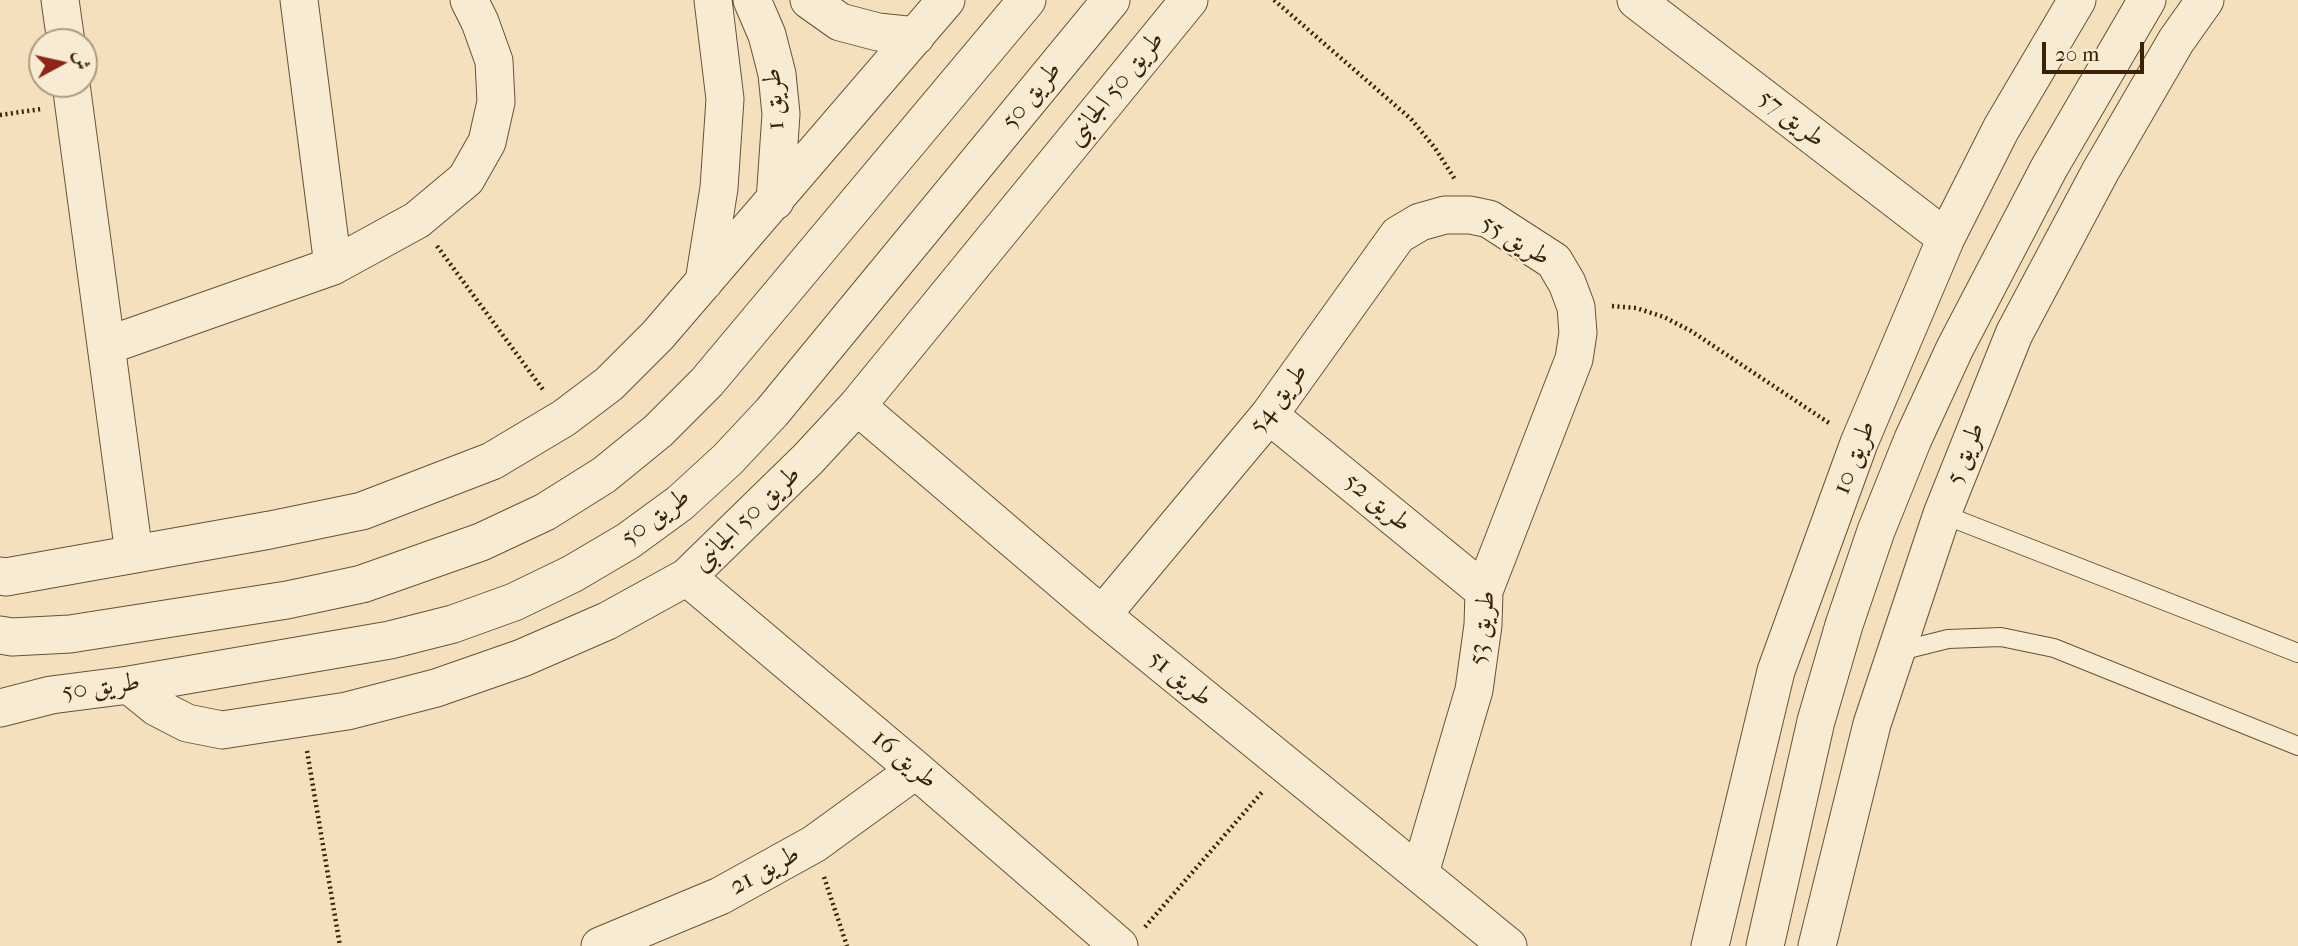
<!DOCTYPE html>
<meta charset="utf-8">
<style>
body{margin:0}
#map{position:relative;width:2298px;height:946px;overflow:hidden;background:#f5e0bd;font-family:"IM FELL French Canon",Amiri,serif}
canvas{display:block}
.north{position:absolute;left:28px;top:28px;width:70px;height:70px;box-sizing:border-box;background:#f8ebd4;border:2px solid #ac9b81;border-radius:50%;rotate:82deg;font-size:19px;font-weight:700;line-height:28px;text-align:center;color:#392304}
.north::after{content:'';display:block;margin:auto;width:24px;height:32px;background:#8f2418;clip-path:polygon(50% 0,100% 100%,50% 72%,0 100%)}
.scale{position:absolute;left:2042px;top:42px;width:102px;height:32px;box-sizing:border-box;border:4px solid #392304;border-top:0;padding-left:9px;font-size:21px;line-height:24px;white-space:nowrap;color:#392304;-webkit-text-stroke:5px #f8ebd4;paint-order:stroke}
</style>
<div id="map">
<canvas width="2298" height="946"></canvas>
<div class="north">ش</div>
<div class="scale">20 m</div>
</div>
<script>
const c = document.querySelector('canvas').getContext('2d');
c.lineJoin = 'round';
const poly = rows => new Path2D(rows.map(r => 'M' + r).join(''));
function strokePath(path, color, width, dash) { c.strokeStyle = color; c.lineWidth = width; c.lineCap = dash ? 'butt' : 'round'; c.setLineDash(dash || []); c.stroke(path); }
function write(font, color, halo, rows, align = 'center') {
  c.font = font + ' "IM FELL French Canon",Amiri,serif'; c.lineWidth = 5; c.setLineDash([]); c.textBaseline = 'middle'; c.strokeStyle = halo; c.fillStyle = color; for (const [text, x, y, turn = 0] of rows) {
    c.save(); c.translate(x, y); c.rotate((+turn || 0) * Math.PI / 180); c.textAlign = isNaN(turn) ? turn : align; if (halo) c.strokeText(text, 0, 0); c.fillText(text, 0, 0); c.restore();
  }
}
const service = poly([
 [1942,514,2298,653],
 [1896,652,1948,639,2001,637,2054,648,2298,746]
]);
const minor = poly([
 [60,0,66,42],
 [299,0,333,266],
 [752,0,767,35,777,74,781,114,775,201],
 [809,0,840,22,878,32,916,36],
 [1636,0,1946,238],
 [71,84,134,554],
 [704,282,719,188,725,99,713,0],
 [106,346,333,266,417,220,466,179,487,142,496,102,494,61,480,22,469,0],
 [857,406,1102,615,1508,946],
 [1269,415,1484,591],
 [0,576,6,577,270,530,362,511,492,461,564,418,609,384,658,335,946,0],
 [687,577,916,770,1119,946],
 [1102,615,1269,415,1398,235,1420,222,1445,215,1470,215,1489,219,1554,261,1567,283,1576,307,1578,333,1574,359,1484,591,1483,625,1474,690,1420,873],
 [0,635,12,637,70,634,287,600,362,584,481,542,545,512,604,475,658,431,707,382,1027,0],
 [129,685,156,707,187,723,222,730,347,711,436,688,522,658,607,621,687,577,808,459,857,406,1189,0],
 [0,708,51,695,129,685,390,640,453,624,514,602,572,574,628,541,680,503,728,459,772,412,1111,0],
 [600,946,720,896,814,844,916,770],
 [1710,946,1776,671,1859,443,1946,238,2001,129,2077,0],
 [1765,946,1816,721,1844,625,1876,531,1913,439,1955,348,2049,168,2147,0],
 [1817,946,1872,724,1942,514,2014,334,2100,172,2176,41,2205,0]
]);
strokePath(service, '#685232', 20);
strokePath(minor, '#685232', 39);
strokePath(poly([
 [1274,0,1411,119,1435,148,1456,181],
 [0,115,41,109],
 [437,246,544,391],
 [1612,306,1636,308,1664,317,1691,331,1829,423],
 [307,751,340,946],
 [824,877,847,946],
 [1145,927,1263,791]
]), '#392304', 4.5, [2, 3.5]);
strokePath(service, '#f8ebd4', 18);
strokePath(minor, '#f8ebd4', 37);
write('26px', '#392304', '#f8ebd4', [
 ["طريق 50 الجانبى",1116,89,-51],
 ["طريق 50",1032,96,-51],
 ["طريق 1",775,99,-94],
 ["طريق 57",1791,119,38],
 ["طريق 55",1515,241,31],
 ["طريق 54",1279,399,-53],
 ["طريق 5",1966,454,-68],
 ["طريق 10",1855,458,-69],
 ["طريق 52",1377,503,39],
 ["طريق 50",656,518,-37],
 ["طريق 50 الجانبى",747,519,-44],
 ["طريق 53",1483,628,-82],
 ["طريق 51",1180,679,39],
 ["طريق 50",101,688,-8],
 ["طريق 16",904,760,40],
 ["طريق 21",765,871,-29]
]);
</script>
